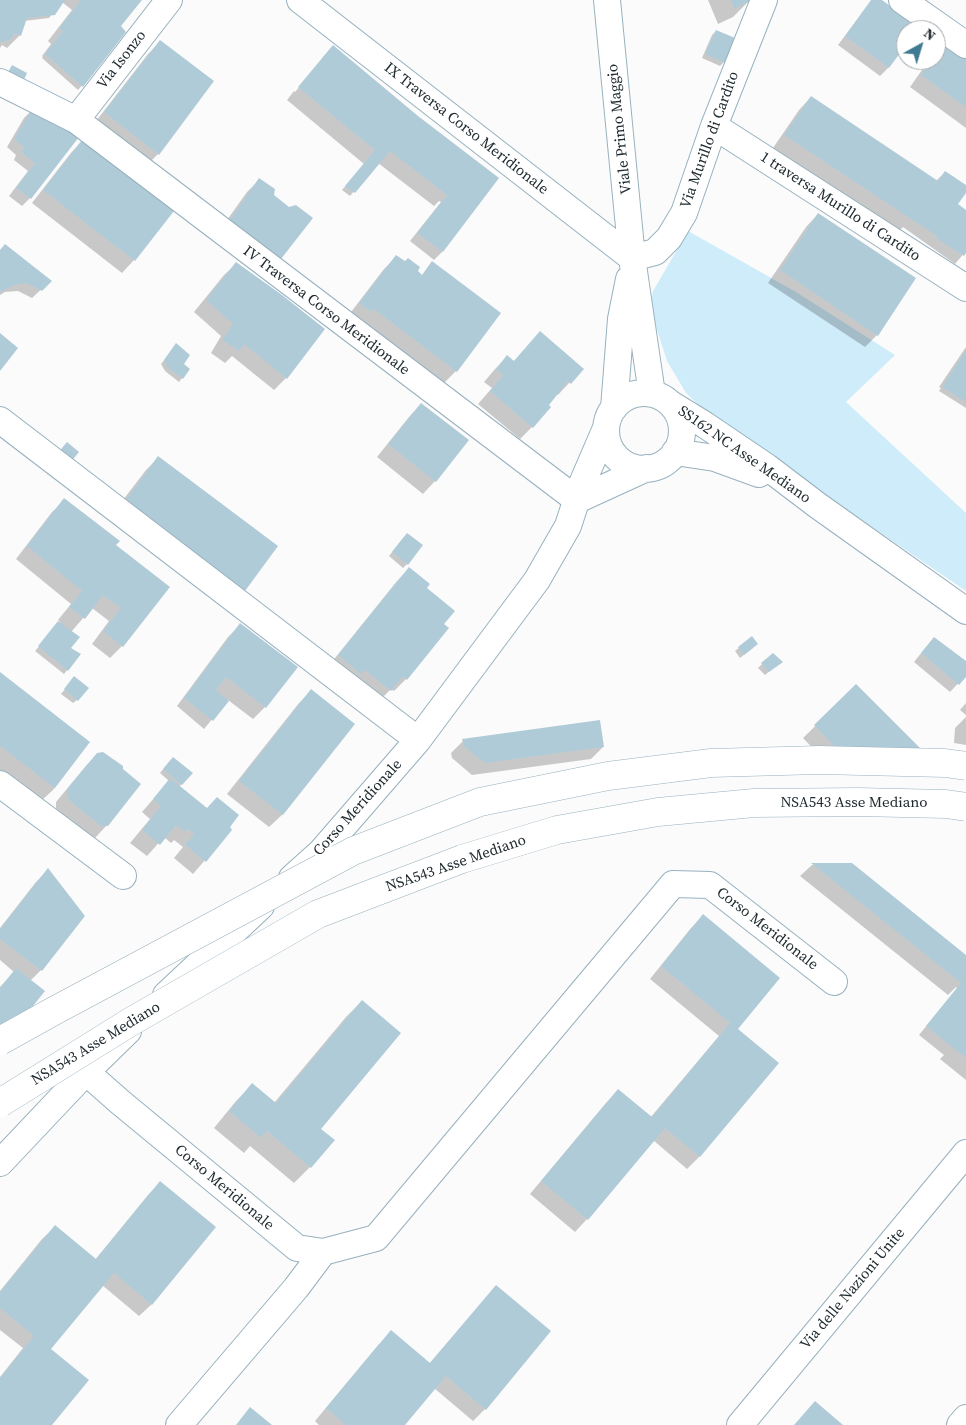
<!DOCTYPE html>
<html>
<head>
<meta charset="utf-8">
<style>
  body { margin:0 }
  #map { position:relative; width:966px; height:1425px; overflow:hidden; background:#fbfbfb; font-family:"Source Serif 4",serif }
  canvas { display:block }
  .north { position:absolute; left:896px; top:20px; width:50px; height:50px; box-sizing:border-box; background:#fff; border:1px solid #a6aaac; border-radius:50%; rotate:39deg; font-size:14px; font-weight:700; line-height:20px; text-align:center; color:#202b30 }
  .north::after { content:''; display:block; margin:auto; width:18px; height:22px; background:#3f7992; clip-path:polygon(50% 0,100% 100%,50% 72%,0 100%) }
</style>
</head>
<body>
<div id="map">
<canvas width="966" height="1425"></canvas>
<div class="north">N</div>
</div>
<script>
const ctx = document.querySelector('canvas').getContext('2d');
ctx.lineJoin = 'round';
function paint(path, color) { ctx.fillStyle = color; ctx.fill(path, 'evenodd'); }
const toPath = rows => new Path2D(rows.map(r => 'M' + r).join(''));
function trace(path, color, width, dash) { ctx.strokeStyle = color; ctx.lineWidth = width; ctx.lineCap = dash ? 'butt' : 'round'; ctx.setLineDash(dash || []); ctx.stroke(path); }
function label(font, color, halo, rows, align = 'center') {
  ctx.font = font + ' "Source Serif 4",serif'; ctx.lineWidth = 5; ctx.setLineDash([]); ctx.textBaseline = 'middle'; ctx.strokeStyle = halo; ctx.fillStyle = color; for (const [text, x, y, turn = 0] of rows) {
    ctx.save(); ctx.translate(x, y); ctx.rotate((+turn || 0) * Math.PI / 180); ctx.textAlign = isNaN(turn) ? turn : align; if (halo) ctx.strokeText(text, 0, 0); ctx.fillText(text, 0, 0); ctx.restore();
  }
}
paint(toPath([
  [688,231,796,292,895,355,846,402,966,513,966,591,712,418,686,393,667,361,650,308,653,291]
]), '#ceecfa');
paint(toPath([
  [0,0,140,0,119,26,91,75,78,90,42,58,43,57,42,56,51,44,48,41,72,10,62,2,49,18,24,21,20,35,7,48,2,45,0,48],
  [708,0,748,0,749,1,733,17,718,24],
  [872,0,880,0,916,30,906,30,906,43,888,68,880,76,838,45],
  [716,31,733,39,724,62,720,66,702,58,712,35],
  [949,37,966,49,966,128,910,87,929,60,936,60,936,50],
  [161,41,158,154,146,166,93,125,148,54],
  [333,47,417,117,498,179,442,252,434,260,410,241,441,202,439,201,434,206,378,163,350,196,342,190,364,164,287,100,294,91,295,92,324,58,322,58],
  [811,97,936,181,945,172,966,187,966,191,957,205,966,211,966,251,955,264,903,227,899,231,773,148,799,110],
  [32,110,77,137,30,198,22,206,9,196,28,171,14,160,16,155,7,147,24,118],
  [82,141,173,211,134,260,122,273,32,203,70,154],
  [259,180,267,271,217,234,247,192],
  [818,214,877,335,865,347,768,283,806,227],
  [0,251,50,281,32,298,18,291,5,292,0,295],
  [396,257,422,276,499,314,456,371,444,383,348,316,384,269],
  [237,263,286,378,274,390,232,356,225,363,211,353,221,336,194,312,224,275],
  [540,333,582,369,558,395,556,393,532,427,520,439,478,404,492,388,484,382,495,369,507,357,513,362],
  [176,345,182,364,182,378,179,382,165,371,161,364],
  [966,347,966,408,939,391,941,388,939,387],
  [421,404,467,441,435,481,423,494,377,457,409,417],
  [158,458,277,547,244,590,113,513,146,470],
  [65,500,115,546,168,587,122,646,110,658,92,644,109,621,92,608,71,632,70,648,79,655,64,674,35,651,60,622,58,620,71,604,16,559,52,512],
  [403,538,407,564,403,568,389,556],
  [409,569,425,588,443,624,406,679,394,691,391,689,378,702,327,668,397,581],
  [240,625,265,707,253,719,228,700,204,729,177,706,228,637],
  [752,637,753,648,740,658,735,651],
  [926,647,966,663,966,675,950,692,914,662],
  [762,664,777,665,765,675,758,668],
  [0,674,55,788,38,804,0,774],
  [71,682,77,700,73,703,61,694],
  [856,686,921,751,825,761,803,738],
  [311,691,353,724,282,815,269,827,227,794,299,703],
  [966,703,966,715,960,710],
  [966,717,966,745,954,743,955,728],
  [463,741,603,747,591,759,472,775,452,758,451,753],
  [97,754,107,825,95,838,89,838,57,813,56,807,56,802,85,767],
  [169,762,191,773,179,787,231,830,193,874,174,858,183,847,174,840,171,843,164,837,147,856,130,843,150,819,142,812,169,781,160,773],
  [851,864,966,956,966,1080,940,1059,944,1055,919,1035,957,988,956,987,948,995,800,876,812,865],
  [48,870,84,916,41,970,30,981,0,1037,0,987,14,972,0,960,0,928,36,882],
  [703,916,736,1029,777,1064,699,1157,687,1169,653,1140,587,1219,575,1232,530,1194,606,1103,618,1091,650,1118,719,1036,650,979,691,928],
  [362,1001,319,1130,310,1167,294,1183,250,1146,244,1153,214,1128,236,1101,252,1085,274,1103,346,1017],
  [160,1183,152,1304,139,1316,102,1285,49,1349,50,1425,0,1425,0,1377,23,1348,0,1330,0,1291,42,1239,55,1227,95,1260,148,1195],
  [496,1286,485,1409,473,1421,434,1388,403,1425,319,1425,315,1421,379,1344,429,1364]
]), '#0003');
paint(toPath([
  [0,0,65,0,55,15,27,18,21,36,15,33,10,40,1,42,0,42],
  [81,0,142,0,121,26,126,32,83,87,45,54,63,31,59,28],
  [731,0,752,0,734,9],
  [871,0,882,0,919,27,917,30,906,30,906,45,889,68,845,36],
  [716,30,735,38,725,63,705,54],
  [949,35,966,47,966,107,921,75,931,60,936,60,936,53],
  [160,40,214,81,159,155,104,112],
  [333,45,418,116,499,178,443,252,417,233,447,195,390,151,355,193,345,186,375,150,298,87],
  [12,65,27,73,23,82,7,74],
  [811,96,938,181,945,171,966,185,966,193,958,204,966,210,966,253,964,256,936,238,937,236,784,135],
  [38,108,79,137,31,199,16,188,35,163,21,152,24,147,14,139,32,109],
  [82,140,174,211,135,261,43,190],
  [259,178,275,189,274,195,289,207,296,205,313,218,281,259,229,221],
  [818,213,916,278,878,336,780,270],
  [5,244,52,281,42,291,27,283,15,285,0,292,0,250],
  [396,255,405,261,408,258,420,267,418,271,422,275,432,261,501,313,457,372,374,309,371,312,359,303],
  [236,262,282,295,325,329,287,379,244,344,239,351,222,340,233,324,206,300],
  [540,331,584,369,571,384,568,381,549,405,551,407,533,428,490,391,503,375,496,369,507,355,514,361],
  [0,333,18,348,0,371],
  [176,343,190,355,184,364,190,369,183,379,168,368,164,360],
  [966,350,966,402,942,387],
  [421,403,469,440,436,482,388,444],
  [67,442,79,452,69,464,57,454],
  [158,456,278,546,245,591,125,501],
  [64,498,120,541,116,545,170,587,123,647,103,631,121,608,103,595,85,619,69,607,82,591,27,546],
  [407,533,423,545,408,565,392,552],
  [409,567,430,584,427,588,455,611,444,624,449,628,407,680,403,676,391,691,365,670,361,674,338,655],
  [58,621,80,637,71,648,81,654,68,671,38,646],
  [240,623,298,667,266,708,226,677,216,690,229,701,213,721,184,698],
  [752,636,758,644,744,655,738,647],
  [934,637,966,661,966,677,959,685,921,653],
  [773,653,783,662,769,672,761,663],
  [0,672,90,742,55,788,0,746],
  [74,676,89,688,78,701,64,689],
  [856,684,923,751,838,750,814,725],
  [311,689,355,724,283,815,239,781],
  [600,720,604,747,485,763,464,746,462,739],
  [103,752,123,766,123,769,141,784,108,826,101,826,69,800,67,794,68,788,97,753],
  [173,757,193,773,182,785,163,769],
  [170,778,207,808,217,797,239,815,230,827,232,830,206,862,185,845,194,834,187,829,185,832,176,825,160,845,142,830,161,806,153,799],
  [811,863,852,863,966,955,966,1058,926,1026,961,983],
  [48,868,85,916,42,971,0,939,0,929],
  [703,914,780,978,738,1029,779,1063,700,1157,665,1128,588,1220,541,1181,618,1089,652,1117,730,1023,661,966],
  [16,968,45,991,21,1021,0,1034,0,988],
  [362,1000,401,1033,321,1129,335,1140,311,1168,267,1131,261,1138,229,1111,252,1083,276,1103],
  [160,1181,216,1227,152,1305,114,1273,51,1349,89,1380,52,1425,0,1425,0,1378,34,1336,0,1308,0,1292,55,1225,96,1259],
  [496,1285,551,1331,486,1410,446,1376,405,1425,346,1425,326,1408,391,1330,430,1363],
  [815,1401,843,1425,794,1425],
  [250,1407,272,1425,236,1425]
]), '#b0cbd8');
const minor = toPath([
  [300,0,632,258],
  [607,0,632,258,652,394],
  [902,0,966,45],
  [0,82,76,120,577,500],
  [76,120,169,0],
  [714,126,966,288],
  [632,258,655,252,669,238,684,213,714,126,764,0],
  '606 431a38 38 0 1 1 76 0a38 38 0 1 1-76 0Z',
  [671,404,705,425,767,467,817,505,966,611],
  [614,408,621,319,629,279],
  [0,420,418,740],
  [675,452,715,458,759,474],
  [577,500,647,468],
  [0,784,123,876],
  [292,878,321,852,418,740,537,580,568,526,581,486,606,428],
  [166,995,261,906],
  [86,1072,120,1102,297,1248,323,1252,376,1238,673,884,710,885,834,982],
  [0,1163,86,1072,128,1031],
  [179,1425,296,1288,323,1252],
  [740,1425,966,1153],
  [960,1425,966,1418]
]);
trace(minor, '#97b1be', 28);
trace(minor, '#fff', 26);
const highwayBridge = toPath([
  [0,1041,52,1012,353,851,480,802,608,776,711,763,819,760,945,763,966,766],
  [0,1103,132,1021,318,914,462,859,557,830,658,812,754,803,858,802,946,804,966,807]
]);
trace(highwayBridge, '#97b1be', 29, []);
trace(highwayBridge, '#fff', 28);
label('15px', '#202b30', '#fff', [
  ["Via Isonzo",122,60,-52],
  ["IX Traversa Corso Meridionale",466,129,38],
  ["Viale Primo Maggio",620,129,-96],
  ["Via Murillo di Cardito",710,140,-70],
  ["1 traversa Murillo di Cardito",840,207,33],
  ["IV Traversa Corso Meridionale",326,311,37],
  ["SS162 NC Asse Mediano",744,455,35],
  ["NSA543 Asse Mediano",854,803],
  ["Corso Meridionale",358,808,-48],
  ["NSA543 Asse Mediano",456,864,-19],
  ["Corso Meridionale",767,929,38],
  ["NSA543 Asse Mediano",96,1044,-31],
  ["Corso Meridionale",224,1188,40],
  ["Via delle Nazioni Unite",853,1289,-50]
]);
</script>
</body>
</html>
